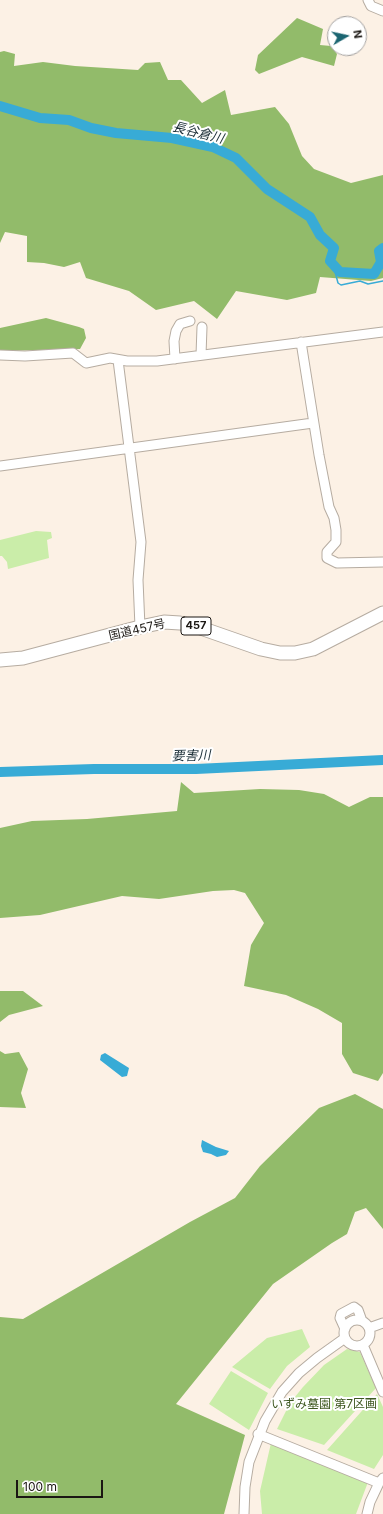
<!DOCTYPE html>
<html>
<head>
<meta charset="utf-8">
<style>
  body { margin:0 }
  #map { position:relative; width:383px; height:1514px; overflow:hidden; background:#fcf1e5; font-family:Inter,sans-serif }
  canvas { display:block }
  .north { position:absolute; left:327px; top:16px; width:40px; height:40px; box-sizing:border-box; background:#fff; border:1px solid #a4a2a1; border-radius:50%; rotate:81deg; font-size:11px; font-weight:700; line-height:16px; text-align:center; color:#1b1713 }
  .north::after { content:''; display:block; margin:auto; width:14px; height:18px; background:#1b6571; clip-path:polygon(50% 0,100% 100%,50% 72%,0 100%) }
  .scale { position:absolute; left:16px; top:1480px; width:87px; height:18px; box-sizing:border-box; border:2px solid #1b1713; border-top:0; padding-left:5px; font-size:12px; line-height:14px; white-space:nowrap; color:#1b1713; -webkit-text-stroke:3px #fff; paint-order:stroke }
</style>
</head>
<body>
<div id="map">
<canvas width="383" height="1514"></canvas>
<div class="north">N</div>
<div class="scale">100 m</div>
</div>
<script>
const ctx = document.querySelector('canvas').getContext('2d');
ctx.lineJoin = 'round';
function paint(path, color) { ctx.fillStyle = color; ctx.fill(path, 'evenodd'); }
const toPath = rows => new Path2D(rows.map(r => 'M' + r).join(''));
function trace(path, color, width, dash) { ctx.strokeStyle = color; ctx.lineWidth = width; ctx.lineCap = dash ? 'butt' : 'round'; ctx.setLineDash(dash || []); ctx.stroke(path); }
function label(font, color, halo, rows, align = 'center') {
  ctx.font = font + ' Inter,"Noto Sans JP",sans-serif'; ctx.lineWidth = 4; ctx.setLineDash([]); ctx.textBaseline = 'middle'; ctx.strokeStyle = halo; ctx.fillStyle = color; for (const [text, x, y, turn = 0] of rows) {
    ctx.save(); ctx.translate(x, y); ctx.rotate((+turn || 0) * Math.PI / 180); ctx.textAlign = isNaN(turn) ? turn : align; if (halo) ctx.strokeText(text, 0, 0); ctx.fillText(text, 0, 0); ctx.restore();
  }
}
paint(toPath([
  [36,531,51,532,52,538,47,540,49,558,8,569,7,562,2,556,0,556,0,540],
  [302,1329,310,1347,287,1366,270,1389,232,1367,267,1338],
  [347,1349,360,1352,376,1388,324,1445,277,1429,290,1403,303,1387,324,1365],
  [231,1371,268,1393,249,1430,209,1404],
  [377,1394,383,1407,383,1455,374,1469,327,1450],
  [271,1443,368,1482,356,1514,262,1514,260,1491]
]), '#caeda9');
paint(toPath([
  [297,18,323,29,320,45,331,46,337,54,334,66,302,57,259,74,255,70,258,55],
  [4,51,15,54,14,66,43,62,75,66,138,70,145,63,160,62,168,80,181,80,202,103,225,90,231,115,275,107,289,124,302,156,314,169,351,183,383,175,383,278,371,281,320,277,316,293,287,300,236,291,217,319,194,301,156,310,129,291,86,278,80,262,64,267,44,263,27,262,27,236,5,232,0,243,0,52],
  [46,318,79,327,84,329,86,338,80,349,0,351,0,328],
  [181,782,194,793,260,789,299,790,324,794,349,807,370,797,383,797,383,1073,378,1081,353,1073,342,1054,342,1023,318,1009,286,995,244,986,251,945,264,923,245,893,234,890,213,891,159,899,122,896,40,915,0,918,0,828,32,821,87,819,177,811],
  [0,991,23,991,43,1006,9,1015,0,1022],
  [0,1051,5,1054,19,1052,28,1069,21,1093,26,1108,0,1107],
  [355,1094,383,1109,383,1229,366,1208,355,1212,347,1234,332,1243,273,1284,176,1404,245,1435,224,1514,0,1514,0,1317,23,1319,190,1222,235,1198,260,1166,319,1108]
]), '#92bb6a');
paint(toPath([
  [105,1053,129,1068,127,1076,122,1077,100,1060,101,1055],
  [202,1140,216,1147,229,1151,226,1155,217,1157,211,1154,203,1152,201,1146]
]), '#38abd6');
trace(toPath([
  [333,264,338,283,341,285,360,281,368,284,383,281]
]), '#38abd6', 1.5);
trace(toPath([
  [0,106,40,118,69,120,91,128,116,133,172,138,213,147,236,158,267,189,310,217,320,235,334,248,330,261,340,272,374,274,381,262,379,251,383,248],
  [0,772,94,769,196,769,383,760]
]), '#38abd6', 10);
const minor = toPath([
  [368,0,371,6,383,11],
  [301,342,319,455,329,507,334,518,336,530,336,542,327,552,327,558,337,563,383,562],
  [0,355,25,356,73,353,86,363,110,358,127,361,157,361,383,332],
  [201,355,202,327],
  [175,359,174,341,176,331,180,324,190,321],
  [118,360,141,542,138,580,140,627],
  [0,466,313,423],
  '344 1333a13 13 0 1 1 26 0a13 13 0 1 1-26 0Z',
  [369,1328,383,1323],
  [345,1329,340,1318,341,1314,354,1307,358,1310,362,1321],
  [363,1345,383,1392],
  [258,1434,379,1483],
  [244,1514,245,1487,249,1462,265,1421,282,1392,299,1373,317,1358,345,1338],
  [367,1514,370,1502,379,1483,383,1478]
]);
const highway = toPath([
  [0,660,23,658,140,627,164,622,180,623,195,626,261,649,280,653,295,653,313,649,383,613]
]);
trace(minor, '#b6aca1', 11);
trace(highway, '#b6aca1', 15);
trace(minor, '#fff', 9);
trace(highway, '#fff', 13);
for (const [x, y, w] of [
  [196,626,30]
]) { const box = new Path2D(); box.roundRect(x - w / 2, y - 9, w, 18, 3); ctx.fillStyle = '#fff'; ctx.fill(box); trace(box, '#1b1713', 1); }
label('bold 11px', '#1b1713', null, [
  ["457",196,626]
]);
label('12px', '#1b1713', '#fff', [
  ["国道457号",137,630,-13]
]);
label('12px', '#3d571f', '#fff', [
  ["いずみ墓園 第7区画",324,1404]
]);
label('italic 13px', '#1a2d36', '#fff', [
  ["長谷倉川",198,133,14],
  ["要害川",191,756,-2]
]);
</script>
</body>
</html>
